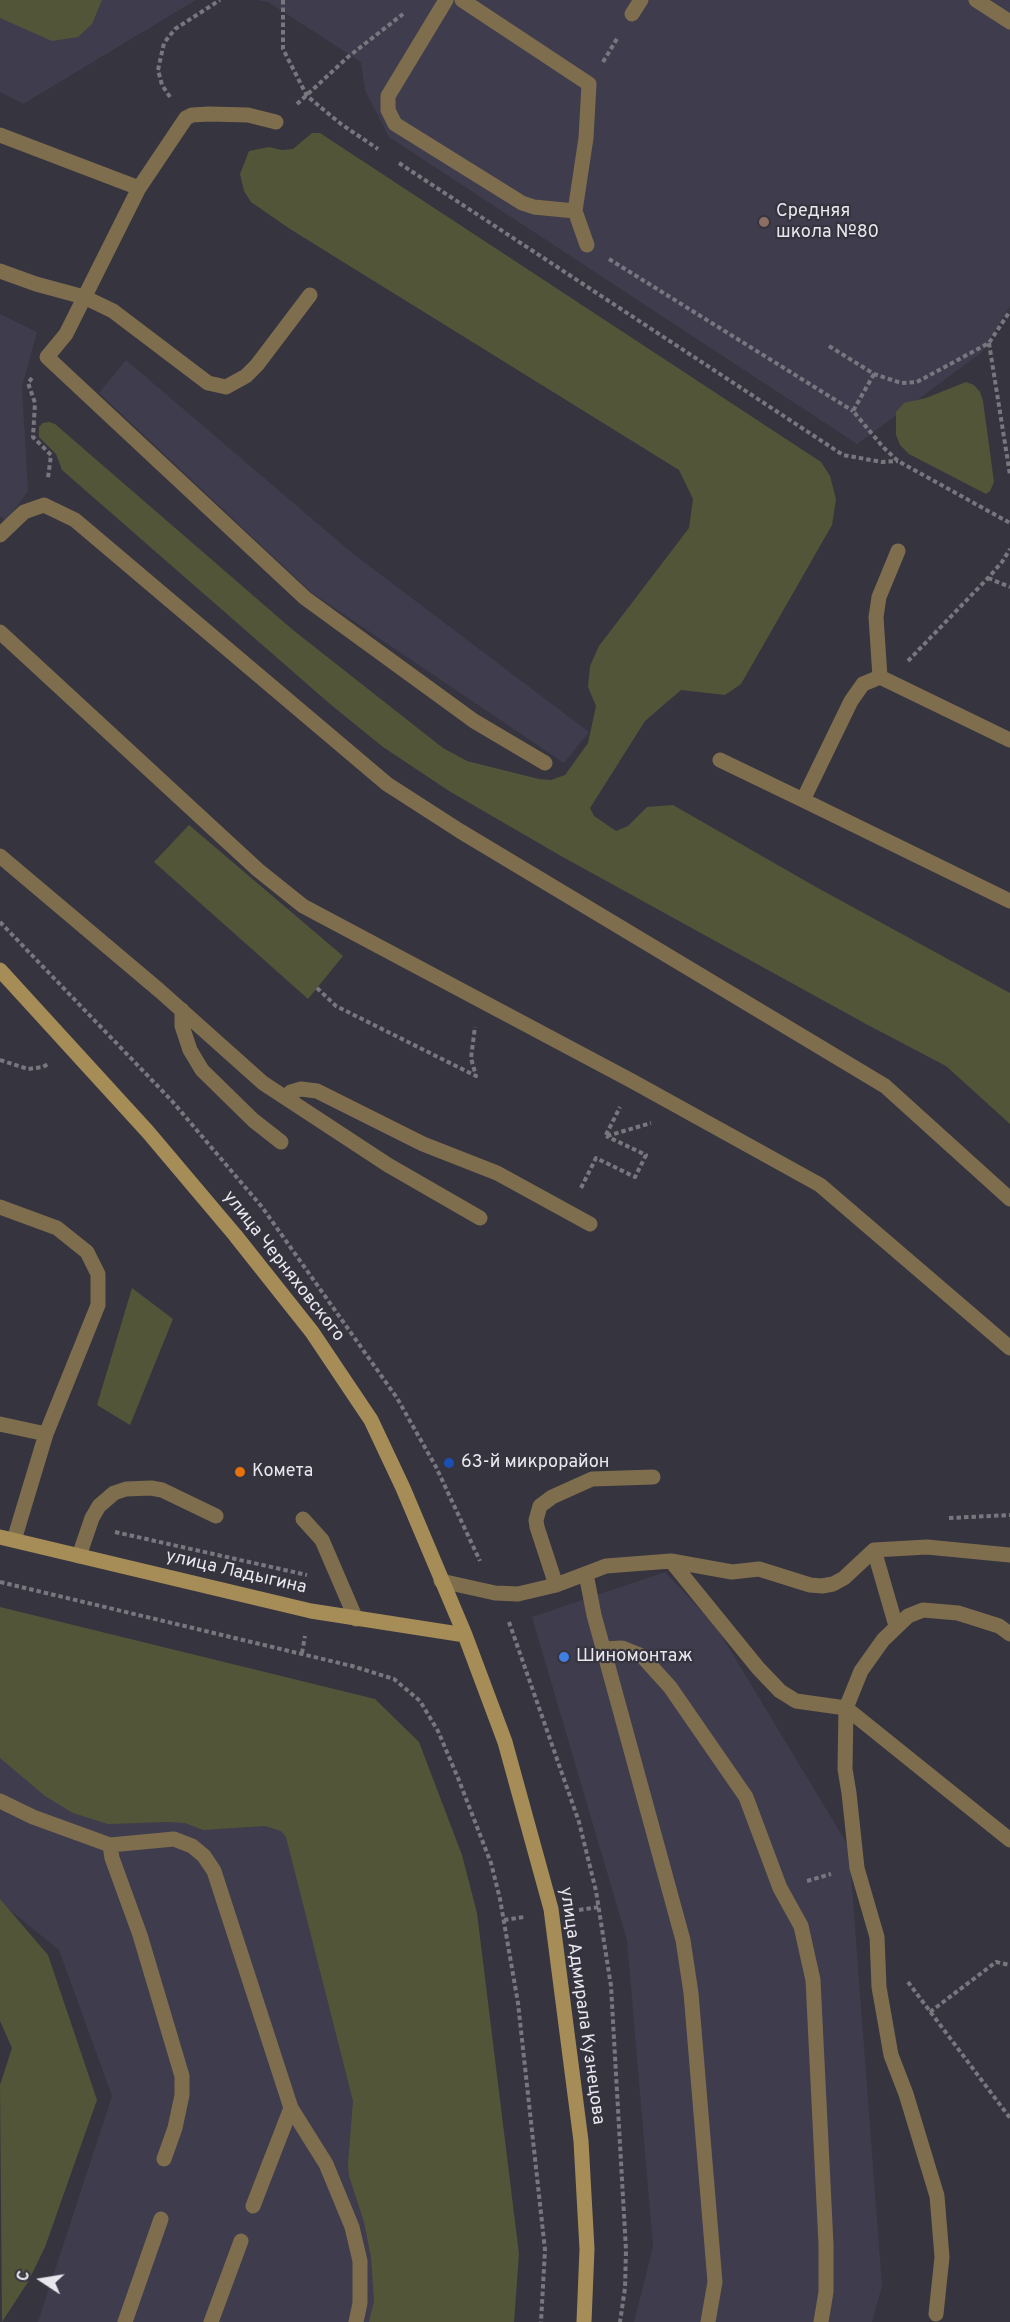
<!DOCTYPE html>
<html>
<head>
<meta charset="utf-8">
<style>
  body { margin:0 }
  #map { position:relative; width:1010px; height:2322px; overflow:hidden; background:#36343f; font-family:Overpass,sans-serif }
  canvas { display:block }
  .north { position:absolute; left:12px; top:2250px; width:60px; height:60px; -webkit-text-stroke:4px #36343f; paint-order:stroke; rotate:282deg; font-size:16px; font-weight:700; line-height:24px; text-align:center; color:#e8e7ee }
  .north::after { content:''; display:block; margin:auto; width:21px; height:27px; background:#e8e7ee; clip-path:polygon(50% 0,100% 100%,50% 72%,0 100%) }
</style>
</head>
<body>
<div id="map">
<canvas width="1010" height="2322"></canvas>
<div class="north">С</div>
</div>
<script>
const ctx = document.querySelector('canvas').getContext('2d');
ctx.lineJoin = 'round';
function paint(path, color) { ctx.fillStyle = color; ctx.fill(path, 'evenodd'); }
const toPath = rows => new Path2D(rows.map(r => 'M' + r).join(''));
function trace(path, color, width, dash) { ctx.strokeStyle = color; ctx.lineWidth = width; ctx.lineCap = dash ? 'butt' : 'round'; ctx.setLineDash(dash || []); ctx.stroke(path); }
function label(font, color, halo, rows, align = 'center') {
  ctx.font = font + ' Overpass,sans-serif'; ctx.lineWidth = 4.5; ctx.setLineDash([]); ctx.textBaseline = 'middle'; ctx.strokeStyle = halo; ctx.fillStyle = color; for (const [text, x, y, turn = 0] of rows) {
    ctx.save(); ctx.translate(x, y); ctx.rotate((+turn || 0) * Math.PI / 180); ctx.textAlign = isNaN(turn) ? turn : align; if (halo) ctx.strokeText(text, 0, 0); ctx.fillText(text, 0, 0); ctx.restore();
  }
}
paint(toPath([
  [0,0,196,0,23,104,0,92],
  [256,0,1010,0,1010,306,981,353,857,444,389,137,365,90,361,62,268,2],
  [0,314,37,332,22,387,28,491,6,521,0,516],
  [126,360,352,553,589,732,564,763,312,593,99,393],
  [665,1572,715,1625,849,1847,882,2286,872,2322,634,2322,653,2247,627,1940,532,1617],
  [0,1717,341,1788,380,2322,38,2322,112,2096,59,1950,0,1902]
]), '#3f3c4d');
paint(toPath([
  [0,0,102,0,92,24,78,37,52,41,0,18],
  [312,133,320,133,821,462,830,476,836,499,832,525,741,684,725,695,681,690,645,721,590,808,594,816,616,831,628,826,647,807,673,805,816,887,1010,993,1010,1124,946,1066,866,1024,561,856,449,791,383,747,330,704,62,470,56,454,39,437,39,427,43,423,49,422,55,424,293,630,443,748,467,761,539,779,551,780,565,775,588,743,596,706,588,687,590,666,599,646,689,528,693,499,679,470,290,229,251,202,244,191,240,174,249,151,269,147,282,150,293,149],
  [966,382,974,385,980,392,983,401,994,482,990,491,986,494,909,454,900,445,896,435,896,412,904,403,926,398],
  [189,825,343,956,308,999,154,862],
  [132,1288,173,1319,130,1425,97,1405],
  [0,1607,375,1699,419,1742,462,1855,477,1913,519,2254,514,2322,369,2322,374,2301,371,2257,364,2222,349,2176,348,2165,353,2101,286,1837,281,1831,265,1826,203,1830,185,1823,168,1822,108,1824,73,1813,45,1796,0,1758],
  [0,1899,48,1955,97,2100,45,2247,28,2282,2,2322,0,2085,12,2048,0,2021]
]), '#535539');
trace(toPath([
  [283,0,283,49,307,96,341,124,378,149],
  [603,62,618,37],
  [170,97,162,85,158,70,164,43,175,29,220,0],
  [297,104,348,57,403,14],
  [399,163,843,455,882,462,898,461],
  [609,259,853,411],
  [989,343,1010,475],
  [829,346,874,374,901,383,917,382,989,343,1010,311],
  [874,374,853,411,883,447,898,461,1010,523],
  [32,378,28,383,35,403,33,437,51,455,48,478],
  [988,578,1010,587],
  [908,661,988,578,1002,562,1010,549],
  [0,922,172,1101,262,1207,397,1398,436,1467,480,1561],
  [317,988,336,1006,476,1076,471,1058,475,1027],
  [0,1060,28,1069,43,1067,48,1064],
  [606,1135,620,1107],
  [607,1136,651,1123],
  [581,1188,596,1158,635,1177,646,1155,606,1136],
  [949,1518,1010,1515],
  [115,1532,307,1575],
  [0,1582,352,1666,394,1679,420,1701,438,1731,458,1778,491,1863,500,1899,518,2003,545,2250,541,2322],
  [509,1622,579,1822,596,1891,611,1986,626,2250,625,2288,620,2322],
  [302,1653,305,1636],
  [807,1881,831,1874],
  [579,1910,599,1907],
  [504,1920,524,1917],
  [908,1982,1010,2118],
  [930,2012,996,1962,1010,1965]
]), '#787780', 4, [4.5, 3]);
trace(toPath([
  [446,0,388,96,388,110,395,124,522,203,534,207,575,211],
  [462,0,589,84,586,138,575,211,587,245],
  [976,0,1010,22],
  [632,14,641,0],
  [276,122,248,115,209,114,192,115,186,118,139,188,66,334,47,357,305,598,474,721,545,763],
  [0,135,139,188],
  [0,271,36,284,84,297,113,311,208,383,226,387,246,376,257,365,310,295],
  [0,535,24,512,44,505,75,520,387,784,460,831,885,1086,1010,1199],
  [898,551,879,597,876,617,880,677,1010,740],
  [0,632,258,870,303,906,632,1081,820,1185,1010,1348],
  [880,677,863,684,851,701,803,800,1010,901],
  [720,760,803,800],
  [0,856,160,991,263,1083,388,1165,480,1218],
  [182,1010,182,1026,190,1050,202,1070,253,1120,281,1142],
  [285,1097,291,1092,301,1089,317,1091,423,1144,497,1173,590,1224],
  [0,1207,57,1228,87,1252,98,1274,98,1305,46,1434,14,1540],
  [0,1424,46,1434],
  [303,1519,322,1540,356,1619],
  [874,1550,896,1626],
  [79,1556,92,1518,99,1506,114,1493,126,1489,151,1488,162,1490,216,1516],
  [671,1561,758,1668,780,1691,796,1701,846,1708,1010,1840],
  [586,1574,594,1615,683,1940,691,1993,715,2282,708,2322],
  [441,1581,495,1593,518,1594,556,1585,606,1566,671,1561,732,1572,759,1569,810,1585,822,1586,833,1584,844,1578,874,1550,927,1547,1010,1555],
  [556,1585,537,1527,536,1520,540,1506,552,1497,592,1479,653,1477],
  [603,1649,622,1648,642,1656,670,1687,746,1797,780,1888,801,1926,813,1980,826,2244,826,2292,821,2322],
  [0,1801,33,1817,110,1845,174,1839,192,1846,204,1856,214,1871,291,2108,326,2164,352,2227,360,2261,360,2303,356,2322],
  [110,1845,112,1858,140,1935,182,2076,182,2095,175,2128,164,2159],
  [253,2206,291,2108],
  [936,2314,942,2257,937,2196,906,2094,891,2055,879,1987,877,1937,857,1868,849,1793,845,1769,846,1708,861,1671,883,1640,908,1616,923,1610,958,1613,999,1626,1010,1634],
  [125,2322,161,2219],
  [211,2322,241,2241]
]), '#7e6e4e', 15);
trace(toPath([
  [0,970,148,1132,235,1235,312,1332,371,1420,403,1488,465,1635,505,1742,551,1909,581,2141,587,2249,584,2322],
  [0,1537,311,1611,465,1635]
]), '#a68d58', 15);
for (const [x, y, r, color] of [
  [764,222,6,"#8d6e63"],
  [449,1463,6,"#1a4fb4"],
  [240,1472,6,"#e8710a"],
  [564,1657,6,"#3f7fe0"]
]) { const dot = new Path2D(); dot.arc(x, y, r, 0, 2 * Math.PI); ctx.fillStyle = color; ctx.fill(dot); trace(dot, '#36343f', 2); }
label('18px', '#e8e7ee', '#36343f', [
  ["Средняя",776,212],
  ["школа №80",776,233],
  ["63-й микрорайон",461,1463],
  ["Комета",252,1472],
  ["Шиномонтаж",576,1657]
], 'left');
label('18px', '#e8e7ee', '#36343f', [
  ["улица Черняховского",283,1267,52],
  ["улица Ладыгина",236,1573,13],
  ["улица Адмирала Кузнецова",581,2006,82]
]);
</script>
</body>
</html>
